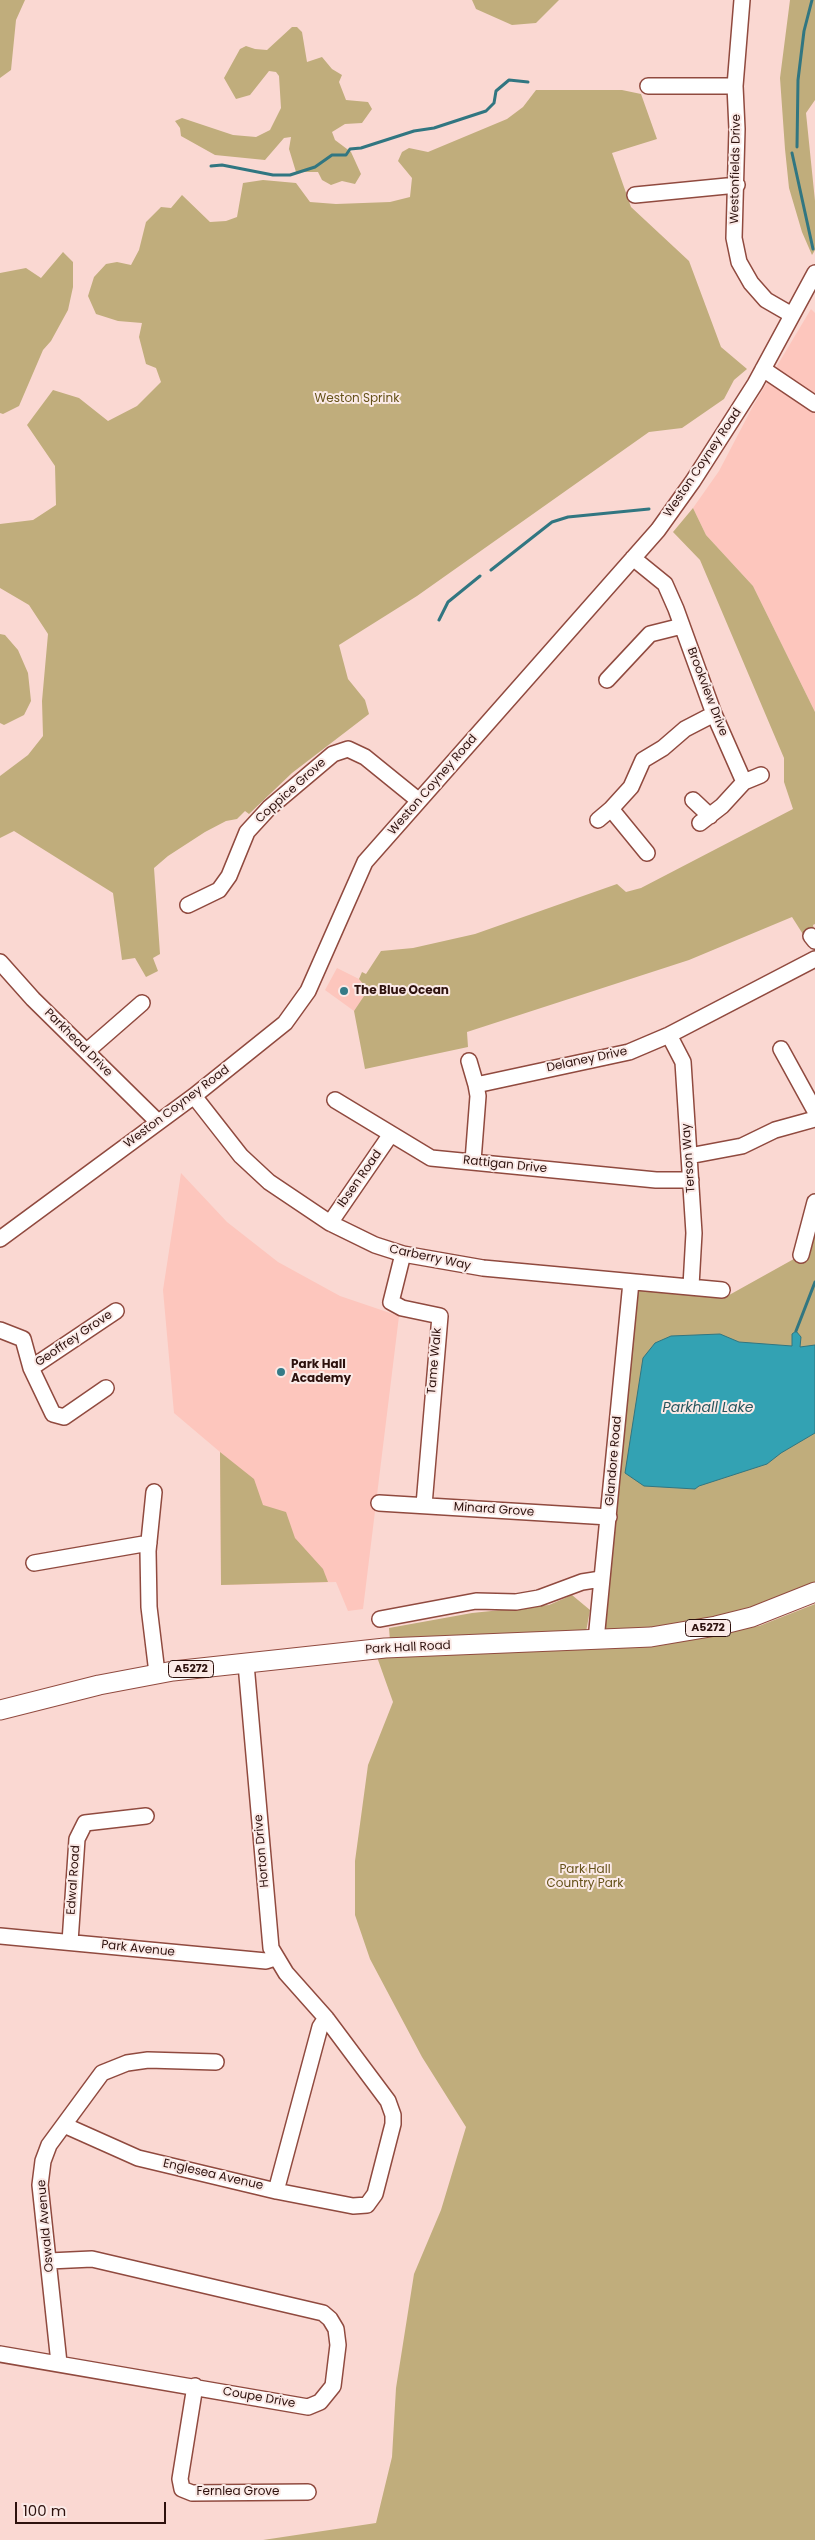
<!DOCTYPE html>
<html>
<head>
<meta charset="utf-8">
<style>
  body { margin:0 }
  #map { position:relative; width:815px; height:2540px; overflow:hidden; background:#fad8d2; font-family:Poppins,sans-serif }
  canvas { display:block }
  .scale { position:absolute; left:15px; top:2502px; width:151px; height:22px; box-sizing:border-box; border:2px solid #2d110d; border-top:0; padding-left:6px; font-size:15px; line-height:18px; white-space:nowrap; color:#2d110d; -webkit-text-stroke:4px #fbeae7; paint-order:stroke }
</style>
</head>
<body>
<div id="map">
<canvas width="815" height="2540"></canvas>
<div class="scale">100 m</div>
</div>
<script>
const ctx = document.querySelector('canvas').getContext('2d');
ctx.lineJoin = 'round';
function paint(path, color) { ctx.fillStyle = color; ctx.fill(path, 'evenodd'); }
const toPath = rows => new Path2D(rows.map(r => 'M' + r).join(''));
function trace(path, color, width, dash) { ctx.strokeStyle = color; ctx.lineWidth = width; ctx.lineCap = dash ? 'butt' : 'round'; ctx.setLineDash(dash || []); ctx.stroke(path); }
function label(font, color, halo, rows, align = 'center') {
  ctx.font = font + ' Poppins,sans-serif'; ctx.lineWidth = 4; ctx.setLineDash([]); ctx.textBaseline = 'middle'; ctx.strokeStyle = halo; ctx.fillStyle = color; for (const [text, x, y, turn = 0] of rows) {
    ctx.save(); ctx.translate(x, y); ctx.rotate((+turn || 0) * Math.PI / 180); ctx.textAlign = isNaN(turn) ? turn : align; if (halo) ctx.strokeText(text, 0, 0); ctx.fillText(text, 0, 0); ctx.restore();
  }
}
paint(toPath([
  [811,309,815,313,815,712,753,586,706,535,693,508,719,471,753,406],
  [337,968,359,979,369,990,354,1011,325,990],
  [181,1173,227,1222,278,1262,340,1296,399,1316,363,1609,348,1611,336,1582,221,1585,220,1452,174,1413,163,1290]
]), '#fdc6bd');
paint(toPath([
  [0,0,25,0,16,20,11,70,0,78],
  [472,0,559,0,536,23,512,25,476,9],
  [790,0,815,0,815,100,806,113,815,201,815,250,812,255,802,232,789,188,785,149,780,78],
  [292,27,297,27,302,32,307,62,322,57,332,69,342,75,339,82,346,100,368,102,372,109,362,123,345,124,332,132,335,140,351,152,361,174,355,184,342,181,331,185,322,180,318,172,296,172,289,149,291,137,284,138,265,160,215,155,181,136,180,128,175,121,182,118,233,135,256,137,270,130,281,108,279,76,276,72,269,71,250,95,236,99,224,78,240,49,246,46,255,49,267,50],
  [536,90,622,90,641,94,657,139,612,153,631,207,689,261,721,347,747,369,734,380,724,399,682,428,649,432,417,596,339,645,348,679,365,700,369,714,292,773,249,814,245,811,237,819,226,821,205,832,168,856,154,868,160,954,153,958,158,971,146,977,135,958,122,960,113,893,14,831,0,838,0,776,28,755,43,736,42,701,48,634,29,605,0,588,0,524,33,520,56,505,55,466,27,425,53,390,79,398,108,421,137,406,161,382,156,368,146,364,139,337,142,323,118,321,96,314,88,296,94,277,106,264,117,262,131,265,139,250,146,222,161,207,171,208,182,195,210,222,226,221,237,217,243,183,263,180,296,183,310,202,336,204,390,202,410,197,412,178,398,161,402,152,409,148,428,152,507,119,523,107],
  [63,252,73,262,73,287,68,310,51,341,43,350,19,406,3,414,0,413,0,273,26,268,41,278],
  [693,508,706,535,753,586,815,712,815,924,813,925,815,934,806,939,792,917,689,960,467,1032,468,1047,365,1069,354,1011,368,990,359,979,362,972,366,974,381,951,413,948,475,934,617,884,626,892,641,888,793,809,784,782,784,758,700,560,673,532],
  [0,634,5,635,18,650,28,673,31,701,24,715,4,725,0,723],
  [815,1202,815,1592,796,1601,596,1640,631,1282,722,1293,722,1299,801,1255],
  [220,1452,254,1479,263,1505,286,1512,295,1538,323,1569,328,1582,221,1585],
  [572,1595,590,1610,586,1632,390,1641,389,1628,472,1613,549,1605],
  [815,1604,815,2540,263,2540,376,2523,392,2457,396,2388,414,2274,441,2210,466,2127,422,2057,370,1959,355,1915,355,1861,368,1765,393,1702,377,1657,664,1645,717,1633,759,1626]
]), '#c0ad7c');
const water = toPath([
  [796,1331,801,1337,800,1347,815,1345,815,1433,781,1453,767,1464,699,1486,695,1489,644,1486,625,1473,643,1358,655,1343,671,1336,720,1334,739,1342,792,1346,792,1334,796,1331]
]);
paint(water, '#33a2b3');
trace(water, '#317681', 1);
trace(toPath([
  [797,147,798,80,804,31,812,0],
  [792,153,813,249],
  [211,166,222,165,273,175,290,175,315,167,332,155,346,155,350,149,361,148,414,131,434,128,486,111,494,103,496,91,509,80,528,82],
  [491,570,552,522,568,517,649,509],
  [439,620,448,602,480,576],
  [796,1331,815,1282]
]), '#317681', 3);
const minor = toPath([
  [742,0,735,86,737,129,734,238,739,262,751,283,766,300,792,315],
  [648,86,735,86],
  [635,195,737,185],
  [763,369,815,404],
  [633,558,665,584,676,609,714,714,744,782,722,806,700,823],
  [607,680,650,634,682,626],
  [744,782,761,775],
  [693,800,710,816],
  [598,820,611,809],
  [647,853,611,809,631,787,643,760,663,748,685,729,714,714],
  [188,905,219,890,229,876,247,832,269,808,333,754,348,749,365,757,418,800],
  [811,936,815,941],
  [0,962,33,999,158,1122],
  [669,1035,683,1062,694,1233,691,1286],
  [781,1049,815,1111],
  [87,1051,142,1003],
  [469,1061,476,1085],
  [194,1096,241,1156,269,1182,330,1223,375,1245,403,1254,483,1268,722,1290],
  [335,1100,431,1158,656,1180,691,1180],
  [689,1156,742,1146,775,1130,815,1119],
  [473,1161,478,1096,476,1085,629,1052,669,1035,815,959],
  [330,1223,391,1134],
  [0,1239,194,1096,285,1023,308,991,365,862,658,530,693,481,755,384,815,273],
  [403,1254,391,1302,402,1308,440,1316,424,1505],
  [801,1255,815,1202],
  [0,1330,23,1339,31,1368,53,1414,64,1417,106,1388],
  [31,1368,116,1311],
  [154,1492,148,1551,149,1607,157,1673],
  [379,1503,609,1517],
  [34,1563,149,1543],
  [380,1619,476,1601,516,1602,539,1598,582,1582,601,1579],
  [596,1640,631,1282],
  [0,1936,266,1961,275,1958],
  [70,1942,77,1839,85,1823,146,1816],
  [64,2125,138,2158,276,2191,353,2206,367,2205,375,2194,393,2124,393,2115,388,2101,326,2018,286,1973,271,1948,246,1664],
  [276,2191,320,2027,326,2018],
  [0,2354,308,2407,320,2402,333,2386,338,2345,336,2329,330,2319,323,2313,92,2259,49,2261],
  [59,2363,40,2185,43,2161,49,2145,102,2073,127,2063,148,2060,216,2062],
  [195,2386,180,2479,182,2489,192,2493,308,2492]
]);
const major = toPath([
  [0,1710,99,1685,173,1671,385,1648,651,1637,716,1626,752,1617,815,1592]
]);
trace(minor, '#904a3f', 18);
trace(major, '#904a3f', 21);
trace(minor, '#fff', 15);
trace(major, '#fff', 19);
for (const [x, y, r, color] of [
  [344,991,5,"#357b87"],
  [281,1372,5,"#357b87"]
]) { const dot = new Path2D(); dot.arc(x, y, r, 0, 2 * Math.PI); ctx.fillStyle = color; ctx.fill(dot); trace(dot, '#fbeae7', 2); }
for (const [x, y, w] of [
  [708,1628,45],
  [191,1669,45]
]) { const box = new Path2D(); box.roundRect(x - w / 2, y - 8.5, w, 17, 4); ctx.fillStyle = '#fbeae7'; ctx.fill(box); trace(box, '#2d110d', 1); }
label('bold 11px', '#2d110d', null, [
  ["A5272",708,1628],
  ["A5272",191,1669]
]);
label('12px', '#2d110d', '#fbeae7', [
  ["Westonfields Drive",736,169,-89],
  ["Weston Coyney Road",703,463,-56],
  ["Brookview Drive",707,692,69],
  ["Weston Coyney Road",433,785,-49],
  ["Coppice Grove",291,791,-42],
  ["Parkhead Drive",78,1043,45],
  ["Delaney Drive",587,1060,-12],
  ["Weston Coyney Road",177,1107,-37],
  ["Terson Way",689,1158,-94],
  ["Rattigan Drive",505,1165,6],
  ["Ibsen Road",360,1179,-55],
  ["Carberry Way",430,1258,12],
  ["Geoffrey Grove",74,1339,-34],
  ["Tame Walk",435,1361,-85],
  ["Glandore Road",614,1461,-85],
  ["Minard Grove",494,1510,4],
  ["Park Hall Road",408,1648,-3],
  ["Horton Drive",262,1851,-95],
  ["Edwal Road",74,1880,-86],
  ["Park Avenue",138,1949,6],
  ["Englesea Avenue",213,2175,13],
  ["Oswald Avenue",46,2226,-95],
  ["Coupe Drive",259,2398,10],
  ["Fernlea Grove",238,2492]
]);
label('12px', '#655219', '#fbeae7', [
  ["Weston Sprink",357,399],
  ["Park Hall",585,1870],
  ["Country Park",585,1884]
]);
label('bold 12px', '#2d110d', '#fbeae7', [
  ["The Blue Ocean",354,991],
  ["Park Hall",291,1365],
  ["Academy",291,1379]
], 'left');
label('italic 14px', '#27555d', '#fbeae7', [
  ["Parkhall Lake",708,1408]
]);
</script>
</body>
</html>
